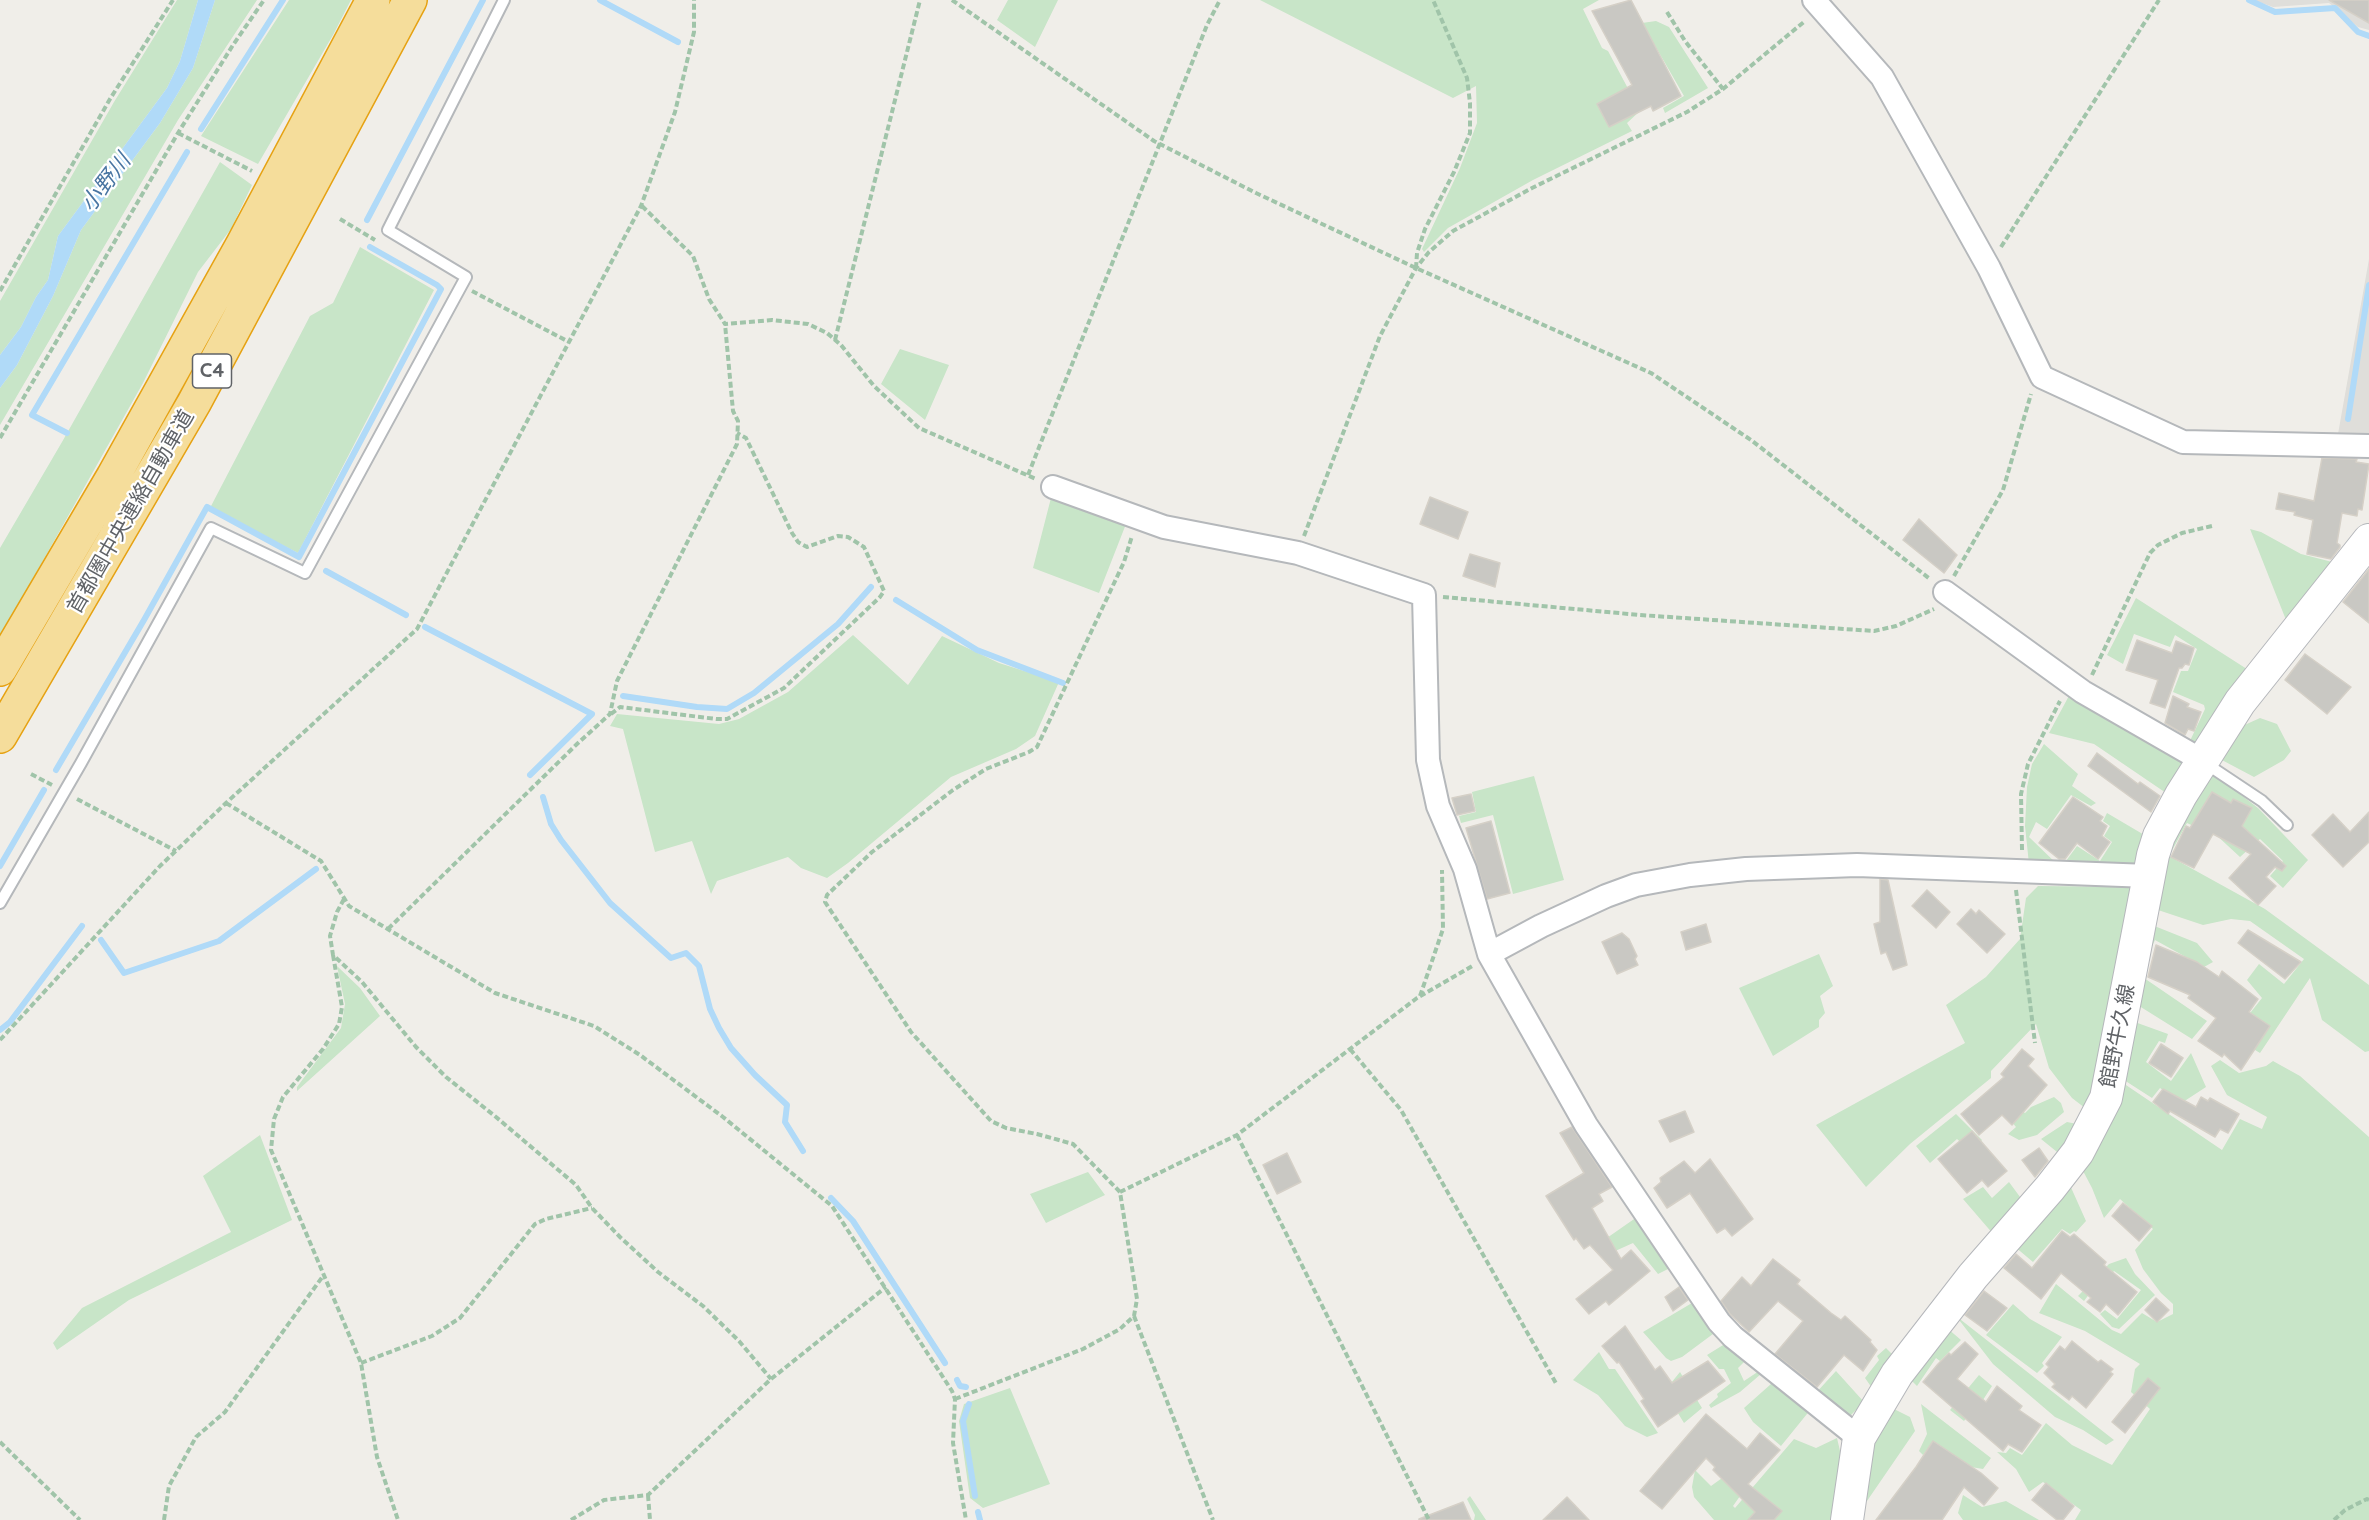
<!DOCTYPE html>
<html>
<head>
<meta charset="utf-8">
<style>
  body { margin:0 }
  canvas { display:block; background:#f0eee9 }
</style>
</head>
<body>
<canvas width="2369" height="1520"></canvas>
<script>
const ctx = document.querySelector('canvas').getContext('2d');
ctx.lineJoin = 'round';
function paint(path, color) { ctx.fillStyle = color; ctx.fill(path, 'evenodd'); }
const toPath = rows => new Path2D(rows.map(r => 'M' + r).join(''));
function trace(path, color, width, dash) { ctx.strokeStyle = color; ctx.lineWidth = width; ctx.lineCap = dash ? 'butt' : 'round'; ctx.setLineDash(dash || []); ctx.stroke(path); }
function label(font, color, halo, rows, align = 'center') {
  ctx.font = font + ' Quicksand,"Noto Sans JP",sans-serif'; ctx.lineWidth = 4.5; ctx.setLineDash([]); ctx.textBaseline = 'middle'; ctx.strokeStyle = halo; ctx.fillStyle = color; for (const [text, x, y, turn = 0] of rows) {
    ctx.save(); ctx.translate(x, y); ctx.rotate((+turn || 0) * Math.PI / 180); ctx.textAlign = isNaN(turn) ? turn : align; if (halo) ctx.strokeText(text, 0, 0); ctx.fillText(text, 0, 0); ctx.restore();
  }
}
paint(toPath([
  [2254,0,2369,0,2369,30,2358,27,2329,3,2273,7],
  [2369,259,2369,436,2338,434]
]), '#dfdeda');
paint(toPath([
  [177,0,198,0,180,61,167,88,58,236,48,280,36,297,21,327,0,355,0,301,114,102],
  [215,0,257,0,178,120,0,425,0,388,17,365,53,296,81,230,160,123,193,68],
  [289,0,351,0,333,35,258,164,201,136],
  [1008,0,1058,0,1035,47,997,20],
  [1260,0,1599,0,1583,9,1602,48,1608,51,1640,111,1627,123,1632,131,1533,180,1448,228,1424,252,1422,249,1460,168,1477,123,1476,86,1453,98],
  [1656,21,1669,27,1708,88,1665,113,1663,108,1684,96,1642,23],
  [220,162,252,185,231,229,198,272,143,383,0,637,0,548,62,442],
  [360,247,434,290,298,553,210,508,310,316,333,303],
  [900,349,949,365,925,420,881,384],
  [1052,494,1126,524,1099,593,1033,568],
  [2250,529,2261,532,2301,554,2340,564,2288,625],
  [2136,598,2250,671,2202,750,2189,743,2205,709,2204,705,2173,692,2181,671,2188,671,2197,649,2175,635,2170,647,2134,634,2123,664,2107,655],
  [853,635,908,685,942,636,999,663,1059,682,1035,736,1016,749,951,777,848,863,827,878,801,868,788,857,717,881,711,894,692,841,655,852,623,729,610,726,617,714,719,724,739,719,788,692],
  [2071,692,2190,761,2169,795,2094,744,2049,733],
  [2260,718,2277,724,2291,751,2284,760,2254,777,2220,759,2238,728],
  [2044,744,2078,774,2072,786,2096,803,2091,806,2071,795,2047,829,2036,822,2029,837,2059,866,2029,864,2025,826,2027,787,2032,764],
  [2210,771,2258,808,2308,860,2283,888,2270,876,2283,861,2260,839,2240,857,2214,833,2204,831,2187,823,2169,856,2265,909,2369,985,2369,1051,2365,1052,2322,1020,2310,978,2260,1053,2232,1036,2262,998,2247,980,2259,964,2284,984,2304,959,2250,921,2231,919,2203,925,2155,909,2165,849],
  [1534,776,1564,880,1513,894,1493,815,1461,823,1459,816,1476,812,1472,792],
  [2107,813,2146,836,2135,872,2063,865,2077,846,2100,861,2112,842,2104,836,2110,826,2103,821],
  [2038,886,2134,887,2101,1073,2085,1108,2072,1098,2049,1068,2036,1024,1991,1071,1991,1078,1910,1144,1866,1187,1816,1125,1965,1043,1946,1005,1986,977,2020,939,2026,898],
  [2152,925,2197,943,2213,962,2204,967,2155,940,2141,969],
  [1819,954,1833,986,1820,996,1825,1013,1819,1020,1819,1027,1773,1056,1739,988],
  [337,966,360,988,380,1016,297,1091,297,1087,341,1028,345,1004],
  [2144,978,2207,1021,2192,1039,2136,1004],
  [2132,1021,2168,1034,2165,1043,2159,1041,2146,1062,2171,1081,2191,1053,2206,1087,2180,1104,2160,1088,2152,1098,2124,1080],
  [2220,1060,2239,1073,2266,1066,2273,1061,2300,1076,2369,1137,2369,1520,2075,1520,2081,1510,2043,1482,2029,1492,2016,1469,1997,1452,2006,1453,2010,1448,2022,1455,2046,1423,2072,1445,2112,1465,2150,1409,2131,1392,2135,1369,2140,1364,2085,1331,2039,1313,2056,1284,2112,1330,2121,1334,2142,1313,2157,1322,2173,1314,2173,1304,2161,1293,2143,1269,2135,1250,2153,1229,2120,1199,2104,1218,2092,1188,2082,1169,2123,1083,2222,1150,2240,1119,2262,1129,2267,1117,2227,1095,2211,1066],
  [2054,1097,2061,1103,2064,1112,2037,1135,2019,1140,2008,1134,2016,1127,2006,1115,2014,1105,2025,1113,2031,1107],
  [1956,1114,1982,1140,1971,1152,1957,1139,1930,1163,1916,1146],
  [2067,1122,2082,1125,2062,1156,2041,1139],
  [260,1135,292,1220,129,1300,57,1350,53,1343,82,1308,231,1232,203,1176],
  [1088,1172,1105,1195,1046,1223,1030,1194],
  [2009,1182,2023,1201,1994,1235,1963,1199,1983,1187,1992,1198],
  [2069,1183,2086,1221,2076,1232,2074,1231,2070,1234,2062,1229,2033,1262,2014,1246],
  [1637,1217,1672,1267,1658,1274,1633,1243,1613,1252,1604,1240],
  [2126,1258,2135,1274,2155,1295,2119,1329,2112,1327,2100,1314,2105,1310,2117,1319,2141,1290,2114,1271,2099,1287,2096,1285,2084,1301,2078,1296,2109,1264],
  [1692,1303,1717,1331,1682,1357,1671,1361,1666,1358,1643,1332],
  [2013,1304,2030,1319,2062,1337,2042,1363,2044,1366,2037,1373,1986,1335],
  [1956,1316,2114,1440,2106,1445,2083,1430,2055,1417,1993,1364],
  [1947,1328,1961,1340,1940,1361,1936,1358,1917,1386,1911,1380],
  [1728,1342,1745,1361,1738,1368,1744,1381,1759,1371,1761,1374,1740,1392,1711,1408,1709,1405,1718,1397,1717,1394,1731,1383,1724,1369,1719,1369,1707,1355],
  [1886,1348,1896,1358,1872,1388,1865,1378,1879,1360,1877,1356],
  [1599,1352,1609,1369,1615,1369,1658,1433,1647,1437,1625,1426,1598,1395,1573,1380],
  [1836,1371,1864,1402,1846,1420,1815,1394],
  [1680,1372,1702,1408,1684,1423,1676,1410,1671,1383],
  [1979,1375,1992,1386,1981,1403,1977,1403,1964,1421,1950,1410],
  [1780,1383,1811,1409,1781,1446,1753,1422,1744,1408,1771,1384],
  [1010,1388,1050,1484,983,1508,970,1498,959,1421,964,1404],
  [1921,1404,1991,1458,1983,1469,1971,1467,1933,1441,1923,1455,1919,1451,1927,1434],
  [1892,1408,1910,1417,1915,1431,1867,1501,1858,1501,1865,1466,1878,1433],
  [1837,1438,1840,1451,1840,1474,1834,1520,1714,1520,1694,1497,1692,1487,1695,1470,1711,1486,1736,1468,1750,1482,1733,1506,1735,1508,1794,1439,1816,1448],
  [1963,1495,1982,1507,2006,1501,2039,1520,1963,1520,1958,1513],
  [1470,1496,1486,1520,1474,1520,1475,1515,1467,1499]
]), '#c8e5c8');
paint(toPath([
  [198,0,215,0,193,68,160,123,81,230,53,296,17,365,0,388,0,355,21,327,36,297,48,280,58,236,167,88,180,61]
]), '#b0daf8');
trace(toPath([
  [600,0,678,42],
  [2249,0,2275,12,2335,8,2358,32,2369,36],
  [201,129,283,0],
  [367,220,483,0],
  [2348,419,2369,285],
  [67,433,32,415,187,152],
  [326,571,406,615],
  [896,600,977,650,1063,683],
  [425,627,592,714,530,775],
  [623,696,697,707,727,709,754,693,838,624,871,587],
  [56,770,144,620,207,507,299,557,441,289,437,285,370,247],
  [543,797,551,824,561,840,610,903,671,958,686,953,699,966,710,1009,719,1028,731,1048,755,1075,787,1105,785,1122,803,1151],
  [0,866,44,790],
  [101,940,124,973,219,941,316,869],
  [0,1030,10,1022,82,926],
  [831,1198,853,1221,945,1363],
  [957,1380,960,1386,966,1387],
  [969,1404,963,1421,975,1496],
  [978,1512,980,1520]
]), '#b0daf8', 6);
const building = toPath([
  [1631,0,1681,96,1653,111,1651,106,1609,127,1597,104,1632,85,1592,11,1631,0],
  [2329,0,2369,0,2369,23,2329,0],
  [2322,458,2357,459,2356,462,2369,464,2362,510,2358,509,2357,516,2342,513,2337,543,2340,545,2340,547,2331,559,2307,554,2313,520,2294,515,2295,512,2276,509,2279,493,2314,501,2322,458],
  [1430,497,1468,512,1458,539,1420,524,1430,497],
  [1919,519,1957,555,1944,573,1903,540,1919,519],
  [1470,554,1500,563,1495,587,1463,576,1470,554],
  [2369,569,2369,623,2343,602,2369,569],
  [2137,640,2172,653,2176,641,2194,648,2189,665,2185,664,2182,668,2179,668,2165,708,2150,703,2158,680,2126,670,2137,640],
  [2305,654,2351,687,2327,714,2285,680,2305,654],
  [2173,696,2189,704,2187,707,2201,712,2194,731,2188,729,2185,735,2165,723,2173,696],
  [2097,753,2138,784,2140,782,2160,796,2151,812,2088,766,2097,753],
  [2212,792,2231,803,2233,799,2252,808,2242,826,2286,866,2282,871,2275,867,2266,877,2276,886,2258,905,2229,878,2251,854,2213,834,2194,868,2171,857,2186,826,2190,828,2212,792],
  [1471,794,1475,811,1457,815,1452,798,1471,794],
  [2073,797,2103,817,2100,821,2107,826,2102,836,2110,842,2098,859,2077,843,2065,859,2059,859,2039,843,2073,797],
  [2369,812,2369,842,2343,867,2312,835,2333,814,2350,832,2369,812],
  [1491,821,1510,893,1487,899,1466,828,1491,821],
  [1880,879,1888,880,1907,965,1893,970,1886,952,1881,954,1874,924,1880,922,1880,879],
  [1927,890,1950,912,1936,928,1912,906,1927,890],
  [1971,909,1976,914,1979,910,2005,934,1987,953,1957,924,1971,909],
  [1706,924,1711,942,1686,950,1681,932,1706,924],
  [2248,930,2301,962,2285,979,2238,943,2248,930],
  [1622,933,1629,939,1637,956,1635,959,1638,965,1617,974,1602,942,1622,933],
  [2156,945,2197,962,2219,977,2222,971,2258,999,2249,1012,2270,1026,2241,1070,2224,1054,2222,1057,2198,1041,2216,1018,2188,998,2190,995,2148,977,2156,945],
  [2161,1044,2183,1058,2171,1077,2149,1063,2161,1044],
  [2022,1049,2034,1059,2028,1066,2047,1085,2012,1125,2002,1115,1979,1135,1961,1114,2004,1077,2001,1074,2022,1049],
  [2163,1089,2196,1107,2201,1097,2208,1101,2210,1098,2239,1114,2228,1133,2220,1129,2215,1137,2170,1111,2168,1114,2153,1102,2163,1089],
  [1685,1111,1694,1132,1670,1142,1659,1121,1685,1111],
  [1572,1127,1612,1187,1599,1194,1603,1201,1592,1208,1621,1259,1631,1250,1650,1271,1609,1305,1606,1301,1589,1314,1576,1299,1613,1270,1590,1245,1584,1249,1576,1238,1574,1240,1546,1196,1584,1173,1560,1133,1572,1127],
  [1972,1131,2007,1171,1988,1187,1982,1180,1967,1193,1938,1159,1972,1131],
  [2039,1148,2048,1161,2035,1177,2022,1160,2039,1148],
  [1287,1153,1301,1182,1277,1194,1263,1165,1287,1153],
  [1710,1159,1753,1219,1732,1236,1725,1228,1717,1233,1690,1193,1667,1208,1654,1188,1661,1182,1660,1178,1684,1161,1695,1173,1710,1159],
  [2123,1203,2152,1226,2139,1241,2112,1216,2123,1203],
  [2062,1231,2070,1237,2074,1234,2106,1262,2104,1265,2137,1292,2118,1315,2106,1304,2100,1312,2087,1302,2091,1298,2061,1273,2041,1299,2004,1268,2016,1254,2032,1268,2062,1231],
  [1773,1259,1800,1280,1797,1284,1831,1313,1841,1320,1845,1316,1871,1340,1870,1342,1877,1350,1863,1371,1844,1355,1817,1387,1775,1354,1803,1321,1778,1301,1749,1332,1730,1314,1721,1301,1742,1277,1751,1286,1773,1259],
  [1679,1287,1688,1300,1673,1311,1665,1297,1679,1287],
  [1984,1291,2007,1308,1987,1331,1965,1315,1984,1291],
  [2156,1298,2169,1310,2157,1322,2145,1310,2156,1298],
  [1625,1326,1655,1370,1660,1366,1672,1383,1708,1361,1725,1381,1658,1427,1641,1401,1644,1399,1619,1362,1617,1363,1602,1346,1625,1326],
  [2072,1341,2098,1362,2101,1360,2113,1369,2110,1372,2113,1374,2086,1408,2072,1396,2069,1400,2052,1387,2055,1384,2044,1373,2049,1367,2046,1364,2060,1346,2065,1350,2072,1341],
  [1965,1342,1978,1354,1957,1379,1986,1402,1997,1386,2022,1406,2019,1410,2041,1425,2022,1452,2008,1444,2003,1451,1923,1382,1938,1364,1949,1353,1951,1355,1965,1342],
  [2148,1378,2160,1388,2125,1433,2112,1422,2148,1378],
  [1706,1414,1747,1449,1760,1433,1780,1450,1748,1484,1782,1511,1774,1520,1748,1520,1755,1512,1713,1470,1715,1467,1706,1458,1662,1509,1640,1491,1706,1414],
  [1933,1441,1981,1473,1998,1488,1984,1505,1964,1487,1942,1520,1876,1520,1916,1467,1933,1441],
  [2046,1483,2074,1506,2063,1520,2057,1520,2032,1500,2046,1483],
  [1567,1497,1589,1520,1543,1520,1567,1497],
  [1463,1502,1471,1520,1419,1520,1419,1519,1463,1502]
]);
paint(building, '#c9c8c3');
trace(building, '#d5d0c7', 1.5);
const lane = toPath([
  [2205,763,2262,801,2287,825],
  [0,903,81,763,211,528,305,573,466,277,388,230,504,0]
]);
const street = toPath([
  [1814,0,1882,77,1989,268,2042,377,2183,442,2369,446],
  [1053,487,1164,527,1298,553,1424,595,1428,760,1438,806,1465,869,1489,954,1586,1125,1719,1322,1733,1337,1859,1438],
  [1945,592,2083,692,2203,761],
  [1489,954,1541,926,1606,896,1636,885,1690,875,1746,869,1857,865,2149,876]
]);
const secondary = toPath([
  [1847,1520,1859,1438,1897,1374,1973,1276,2050,1188,2078,1152,2106,1098,2153,855,2159,836,2181,795,2240,702,2369,540]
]);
const highway = toPath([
  [0,669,113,477,243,244,373,0],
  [0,736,194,403,410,0]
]);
trace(lane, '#b5b8bb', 14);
trace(street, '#b5b8bb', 26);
trace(secondary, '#b5b7bb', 34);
trace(highway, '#e6a213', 36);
trace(toPath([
  [952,0,1154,141,1256,193,1416,268,1651,373,1751,440,1930,579],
  [1667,12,1685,41,1723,89],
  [178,133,252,171],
  [642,206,693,256,709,299,725,324,772,320,808,324,827,333,841,345,874,386,919,428,1036,479],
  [340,219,375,240],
  [2001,247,2159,0],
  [1416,268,1417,253,1425,229,1454,172,1470,133,1470,103,1467,78,1433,0],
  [0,291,110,99,173,0],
  [472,291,569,342],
  [835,340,920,0],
  [0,438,178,133,233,45,264,0],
  [1028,475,1207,25,1220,0],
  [1304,536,1380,336,1416,268,1429,252,1453,231,1532,188,1687,112,1723,89,1805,21],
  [1954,576,2003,490,2031,394],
  [1443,597,1640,615,1874,631,1896,626,1934,609],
  [2092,675,2150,553,2158,545,2182,533,2212,526],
  [611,714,620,707,716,719,727,719,784,688,880,597,884,591,864,547,848,537,838,536,807,547,798,542,792,533,746,438,737,433],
  [31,774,52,785],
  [77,799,176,851],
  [226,803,321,861,349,906,495,993,594,1026,640,1055,723,1117,832,1206,952,1391,955,1399,953,1443,966,1520],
  [2022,850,2021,794,2028,764,2060,701],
  [2016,890,2035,1043],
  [344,899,337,912,330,936,333,955,362,982,416,1047,446,1077,496,1117,576,1185,592,1208,620,1237,658,1272,703,1306,739,1341,771,1379],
  [388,929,577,744,610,714,617,681,737,444,738,421,733,411,725,324],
  [333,955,342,1007,339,1024,323,1049,283,1097,274,1119,271,1150,361,1363,377,1457,398,1520],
  [1420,996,1443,929,1442,870],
  [0,1040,160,866,226,803,417,629,641,206,675,112,694,32,694,0],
  [1350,1049,1401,1110,1557,1385],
  [1237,1135,1429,1520],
  [1120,1192,1073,1144,1037,1134,1006,1128,991,1121,911,1032,825,902,827,895,872,852,953,790,986,769,1029,752,1037,747,1124,562,1132,536],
  [1134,1316,1213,1520],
  [361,1363,432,1336,460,1318,535,1224,546,1219,592,1208],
  [955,1399,1083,1349,1120,1329,1134,1316,1137,1299,1120,1192,1237,1135,1417,998,1474,965],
  [0,1442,80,1520],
  [648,1495,650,1520],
  [164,1520,169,1486,196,1437,225,1412,323,1276],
  [571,1520,604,1500,648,1495,771,1379,886,1287],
  [2334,1520,2345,1510,2367,1499,2369,1500]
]), '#a0c4a9', 4, [6, 3]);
trace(lane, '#fff', 10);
trace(street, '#fff', 22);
trace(secondary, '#fff', 32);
trace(highway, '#f5dd9b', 33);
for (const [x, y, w] of [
  [212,371,39]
]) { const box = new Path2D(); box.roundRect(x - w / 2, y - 17, w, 34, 4.5); ctx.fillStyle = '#fff'; ctx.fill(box); trace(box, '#606367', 1.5); }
label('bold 20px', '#606367', null, [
  ["C4",212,371]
]);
label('21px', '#606367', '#fff', [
  ["首都圏中央連絡自動車道",131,512,-60],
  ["館野牛久線",2118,1036,-79]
]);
label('italic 22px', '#4975a2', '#fff', [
  ["小野川",106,183,-53]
]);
</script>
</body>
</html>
